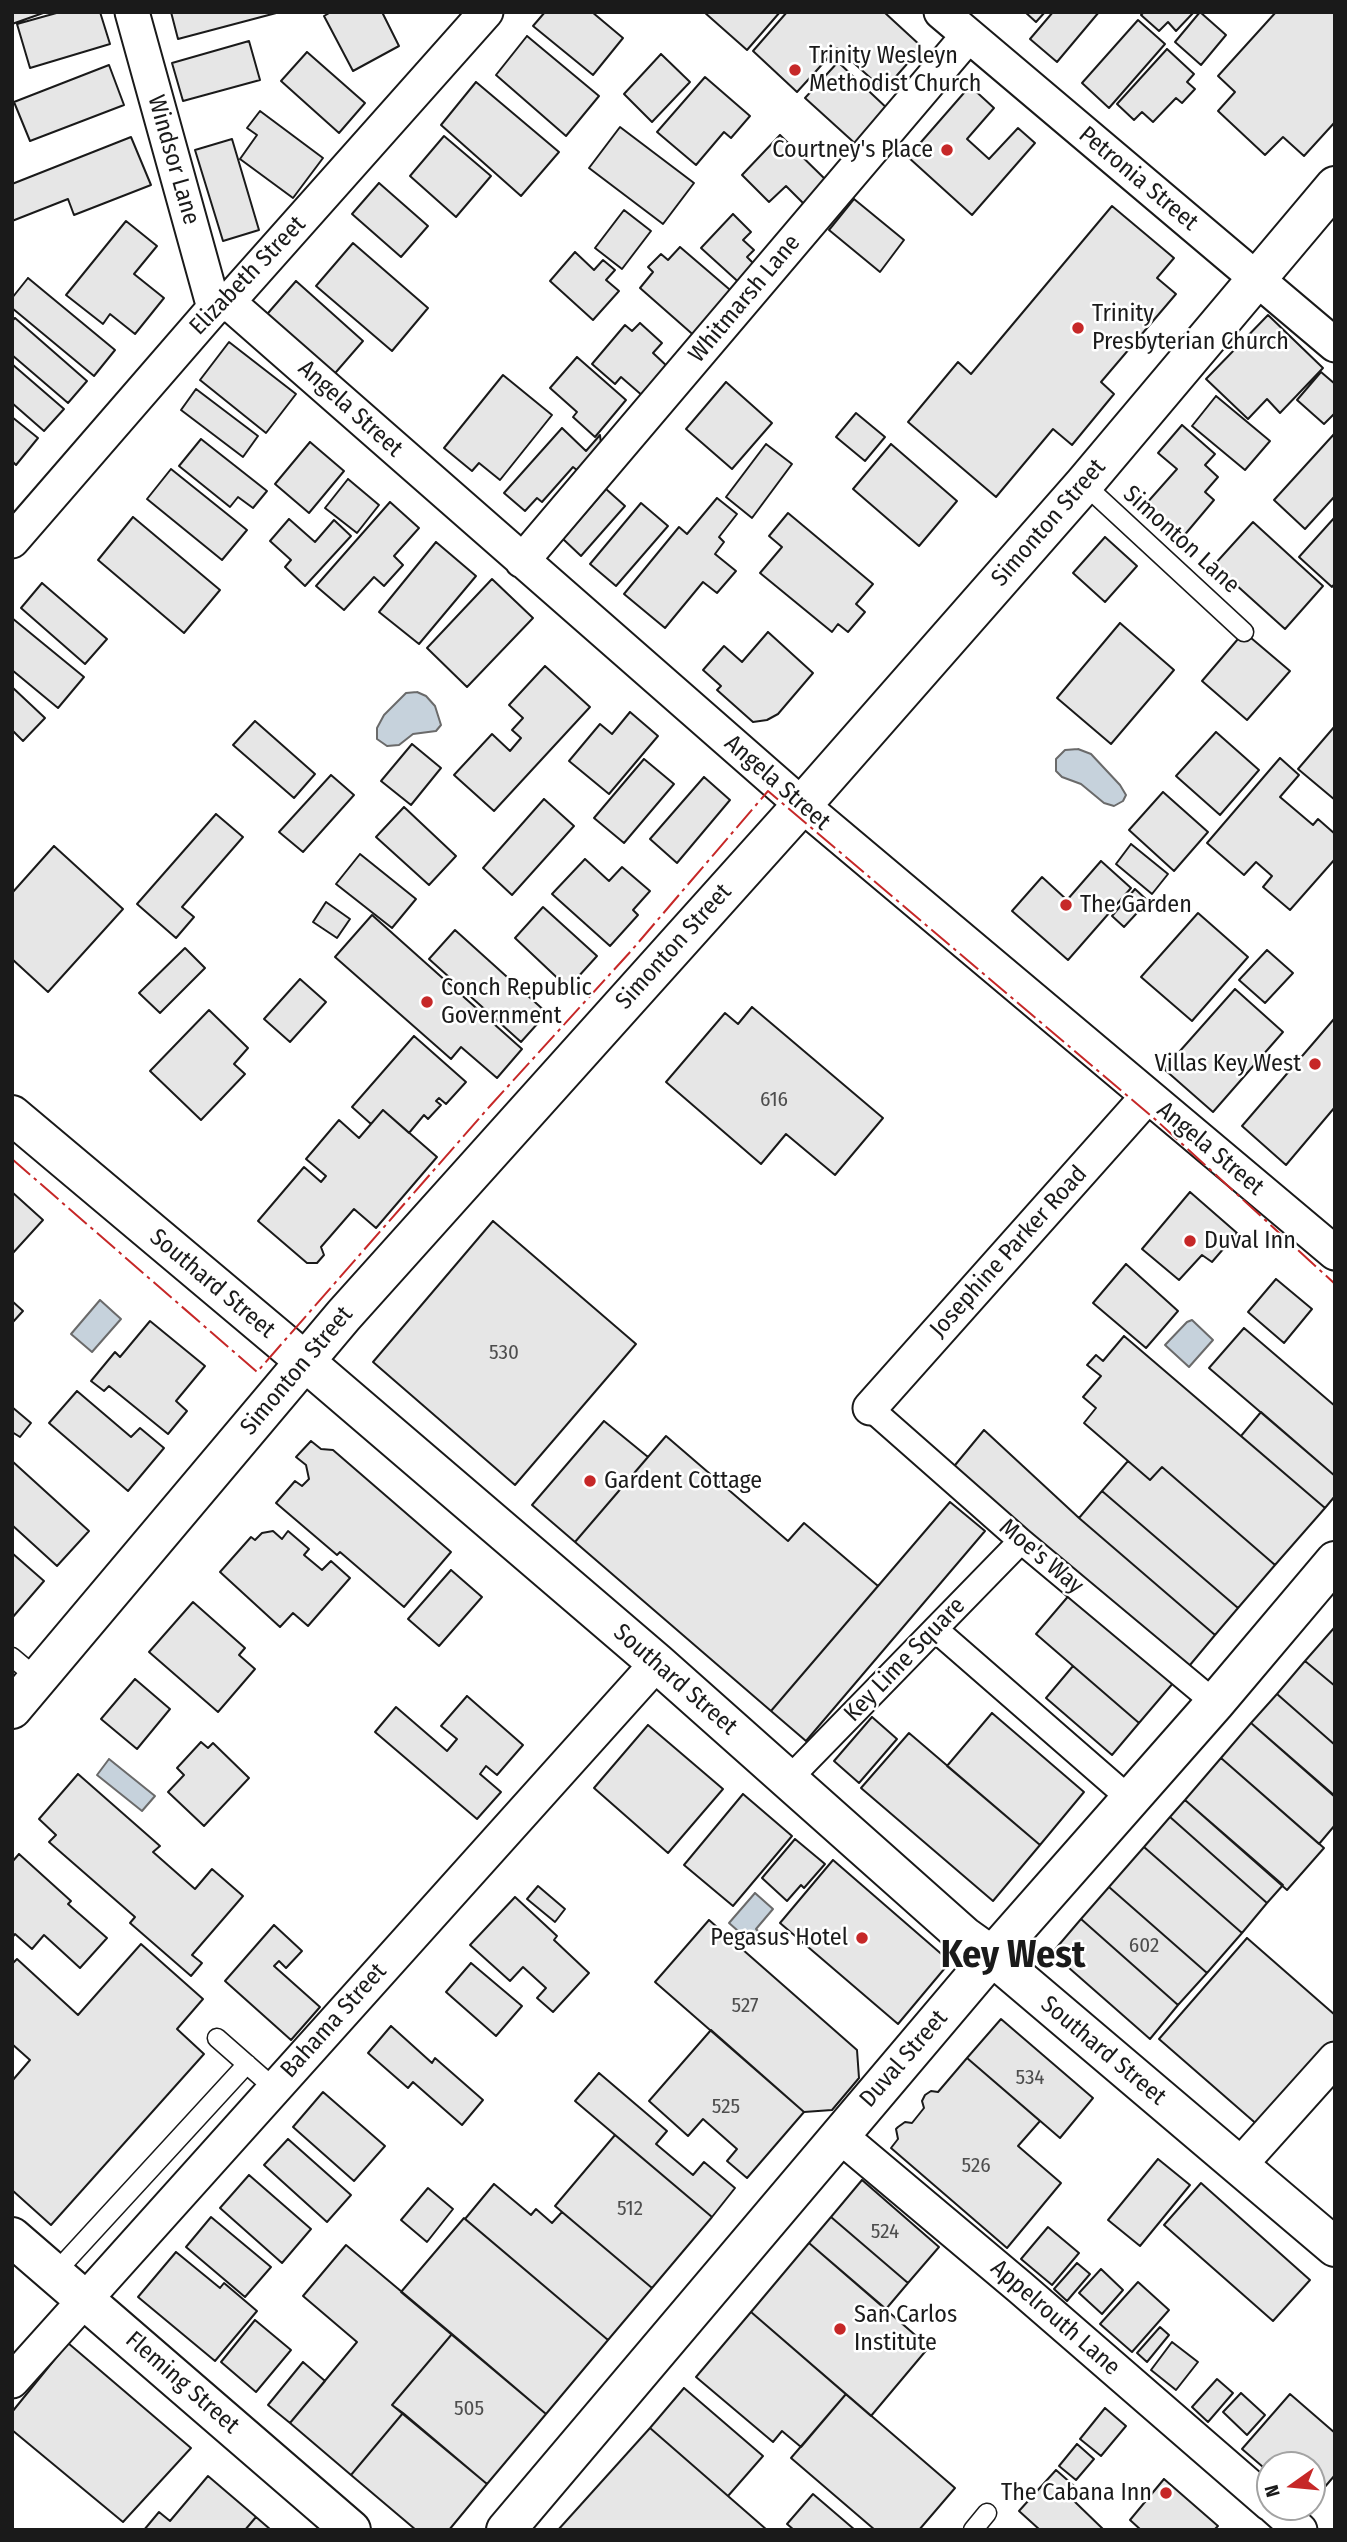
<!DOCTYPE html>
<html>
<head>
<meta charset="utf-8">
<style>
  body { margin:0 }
  #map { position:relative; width:1347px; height:2542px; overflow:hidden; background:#fff; font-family:"Fira Sans Condensed",sans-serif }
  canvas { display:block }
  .frame { position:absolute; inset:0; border:14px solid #1a1a1a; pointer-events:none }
  .north { position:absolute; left:1256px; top:2451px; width:70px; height:70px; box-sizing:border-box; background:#fff; border:2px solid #a3a3a3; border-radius:50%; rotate:255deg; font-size:19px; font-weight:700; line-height:28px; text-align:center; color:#1a1a1a }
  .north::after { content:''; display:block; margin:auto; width:24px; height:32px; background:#c62828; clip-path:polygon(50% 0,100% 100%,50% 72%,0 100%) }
</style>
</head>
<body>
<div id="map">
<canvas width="1347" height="2542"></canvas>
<div class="frame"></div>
<div class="north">N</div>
</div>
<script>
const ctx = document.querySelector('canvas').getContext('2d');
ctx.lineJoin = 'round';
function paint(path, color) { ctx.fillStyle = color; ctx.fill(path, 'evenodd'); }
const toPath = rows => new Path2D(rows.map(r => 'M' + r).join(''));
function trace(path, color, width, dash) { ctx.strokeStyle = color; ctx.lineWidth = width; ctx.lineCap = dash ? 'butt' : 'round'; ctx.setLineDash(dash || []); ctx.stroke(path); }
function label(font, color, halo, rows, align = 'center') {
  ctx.font = font + ' "Fira Sans Condensed",sans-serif'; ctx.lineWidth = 5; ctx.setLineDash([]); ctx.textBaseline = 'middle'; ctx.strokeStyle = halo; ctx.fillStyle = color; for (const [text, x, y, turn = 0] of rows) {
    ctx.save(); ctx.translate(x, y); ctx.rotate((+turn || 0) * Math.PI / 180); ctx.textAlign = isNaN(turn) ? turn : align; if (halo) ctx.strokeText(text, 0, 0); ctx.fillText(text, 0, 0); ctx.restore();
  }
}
const water = toPath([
  [417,692,426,696,435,706,441,725,436,731,413,734,399,745,387,746,377,739,377,728,384,715,406,693,417,692],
  [1078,749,1091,754,1120,785,1126,795,1123,801,1114,806,1104,803,1081,784,1062,777,1056,771,1056,759,1065,750,1078,749],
  [100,1300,121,1319,92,1352,71,1334,100,1300],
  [1192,1320,1213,1340,1189,1367,1165,1345,1187,1322,1192,1320],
  [109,1759,155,1796,142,1811,97,1775,109,1759],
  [755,1893,773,1909,756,1929,762,1935,754,1945,729,1923,755,1893]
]);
paint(water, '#c6d2dc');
trace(water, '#6a6a6a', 2);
const building = toPath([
  [12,12,46,12,12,24,12,12],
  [60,12,100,12,110,44,30,68,17,24,60,12],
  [171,12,280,12,178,39,171,12],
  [331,12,382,12,399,46,353,71,324,16,331,12],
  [545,12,592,12,623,38,593,75,533,26,545,12],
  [704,12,780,12,747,50,704,12],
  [787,12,884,12,922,47,884,90,837,48,797,92,753,51,787,12],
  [1025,12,1045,12,1036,22,1025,12],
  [1053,12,1099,12,1057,62,1030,39,1053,12],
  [1144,12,1191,12,1193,13,1176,31,1168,22,1159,31,1141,15,1144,12],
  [1200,12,1226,35,1201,65,1175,42,1200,12],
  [1276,12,1335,12,1335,122,1304,156,1283,137,1265,155,1218,111,1235,92,1218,76,1276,12],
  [1138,20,1165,44,1109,108,1082,83,1138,20],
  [527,36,599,96,566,136,496,75,527,36],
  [249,41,260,80,183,101,172,63,249,41],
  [1167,49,1194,74,1187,82,1195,89,1182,103,1176,98,1153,122,1142,112,1134,120,1117,104,1167,49],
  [307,52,365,103,339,133,281,81,307,52],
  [661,54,690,82,652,122,624,94,661,54],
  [838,62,891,112,859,147,805,98,838,62],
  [109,65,124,105,30,141,14,102,109,65],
  [705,77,750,116,731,138,724,132,696,165,657,132,705,77],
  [476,82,559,152,521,196,441,125,476,82],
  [970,86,994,108,967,139,989,159,1018,128,1035,143,972,215,908,157,970,86],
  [260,111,323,158,293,198,240,159,257,135,247,128,260,111],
  [620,127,694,183,663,224,589,168,620,127],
  [780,135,827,181,804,204,786,186,769,202,742,175,780,135],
  [444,136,491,176,456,217,410,176,444,136],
  [131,137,151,185,74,215,68,199,12,221,12,184,131,137],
  [232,139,259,230,223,241,195,150,232,139],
  [379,183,428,226,401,257,352,214,379,183],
  [854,199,904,240,880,272,829,230,854,199],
  [1112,206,1174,258,1157,278,1176,294,1101,382,1114,394,1072,445,1053,429,996,497,908,422,958,362,971,374,1112,206],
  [624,210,651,231,622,269,595,248,624,210],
  [733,214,751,232,743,240,754,250,747,257,760,270,744,287,701,248,733,214],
  [126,221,157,246,134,274,164,298,135,334,110,314,103,324,66,295,126,221],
  [353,243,428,308,392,351,316,286,353,243],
  [680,247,736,295,698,339,640,288,653,272,648,267,661,254,668,260,680,247],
  [575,252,594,270,603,260,615,270,606,280,619,291,593,320,550,281,575,252],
  [28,278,115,350,94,376,12,308,12,298,28,278],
  [296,281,363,341,330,379,262,320,296,281],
  [1268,315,1323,368,1280,413,1267,399,1248,419,1206,379,1268,315],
  [15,318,87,381,68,403,12,355,12,321,15,318],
  [640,323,662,343,653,353,669,368,644,397,621,377,615,384,592,364,625,325,632,331,640,323],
  [229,342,296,394,266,433,200,380,229,342],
  [577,357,626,400,595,437,573,417,577,412,550,388,577,357],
  [12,364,64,409,44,431,12,403,12,364],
  [1321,372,1335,384,1335,413,1324,424,1297,400,1321,372],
  [503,375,552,415,500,480,479,463,472,471,444,448,503,375],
  [726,382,772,423,732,469,686,429,726,382],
  [196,389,258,436,243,457,181,410,196,389],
  [1216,396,1270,441,1245,470,1192,426,1216,396],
  [856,413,885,437,865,461,836,437,856,413],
  [12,417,38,438,16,465,12,461,12,417],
  [1182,425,1215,454,1205,465,1218,477,1205,492,1214,500,1182,538,1145,505,1177,469,1158,453,1182,425],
  [562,428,586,451,600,435,602,453,583,475,573,467,542,502,537,498,525,511,504,493,562,428],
  [1335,433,1335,496,1305,529,1274,500,1335,433],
  [201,439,267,491,253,508,238,497,230,507,179,466,201,439],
  [310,442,344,471,309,513,275,484,310,442],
  [766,444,792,464,752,518,726,497,766,444],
  [891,444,957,501,919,546,853,489,891,444],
  [171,469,247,530,222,560,147,499,171,469],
  [348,479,379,505,357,533,325,508,348,479],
  [606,489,625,506,581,556,563,539,606,489],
  [717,498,737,514,719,537,724,542,715,554,736,571,717,593,703,582,665,628,624,594,679,527,687,534,717,498],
  [390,502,419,528,394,556,403,565,384,586,374,577,344,610,316,586,390,502],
  [641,503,668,526,616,586,590,564,641,503],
  [788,513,873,584,856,604,865,612,848,632,838,624,832,632,760,573,782,547,769,536,788,513],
  [133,517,220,590,184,633,98,560,133,517],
  [1335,517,1335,583,1332,587,1299,557,1335,517],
  [289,519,315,542,334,520,351,536,305,586,285,567,291,560,270,541,289,519],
  [1253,522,1323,586,1285,629,1214,565,1253,522],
  [1105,537,1137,566,1105,602,1073,573,1105,537],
  [436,542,476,576,419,644,379,612,436,542],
  [492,579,533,618,467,687,427,648,492,579],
  [42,583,107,639,85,664,21,608,42,583],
  [12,618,84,677,58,708,12,670,12,618],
  [1120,623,1174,670,1111,744,1057,698,1120,623],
  [768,632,813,673,778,714,767,720,753,722,717,690,721,686,703,670,724,646,742,662,768,632],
  [1244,632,1290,671,1247,720,1202,681,1244,632],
  [545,666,590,707,494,811,454,775,492,734,510,751,521,738,512,730,523,718,509,705,545,666],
  [12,687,45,718,23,741,12,730,12,687],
  [630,712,658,736,609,794,569,761,600,724,612,734,630,712],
  [255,721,315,774,294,798,233,745,255,721],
  [1335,726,1335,800,1298,769,1335,726],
  [1216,732,1259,770,1220,815,1176,776,1216,732],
  [412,744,441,768,411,805,381,781,412,744],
  [1280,758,1299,775,1280,797,1313,825,1318,819,1335,834,1335,859,1290,910,1263,887,1272,876,1256,862,1244,875,1207,843,1280,758],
  [644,759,674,784,624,843,594,818,644,759],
  [331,775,354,795,303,852,279,832,331,775],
  [704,777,730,800,677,863,650,839,704,777],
  [1163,792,1208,832,1174,871,1129,830,1163,792],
  [544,799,574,826,512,895,483,868,544,799],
  [404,807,456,856,429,885,376,837,404,807],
  [216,814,243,837,182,907,194,917,176,938,137,904,216,814],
  [1131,844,1168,874,1152,894,1116,864,1131,844],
  [54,846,123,909,48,992,12,959,12,893,54,846],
  [360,854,416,899,392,928,336,884,360,854],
  [585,859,609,881,622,867,650,891,633,910,638,915,610,946,552,894,585,859],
  [1101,861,1131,888,1068,960,1012,911,1042,877,1067,900,1101,861],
  [1135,889,1148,901,1124,927,1112,916,1135,889],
  [326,902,350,919,337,938,313,922,326,902],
  [543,907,597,956,568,988,515,938,543,907],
  [1198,913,1248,957,1192,1021,1141,977,1198,913],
  [372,915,522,1049,497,1078,461,1047,451,1059,335,957,372,915],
  [455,930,547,1013,521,1042,429,959,455,930],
  [185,948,205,968,160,1013,139,993,185,948],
  [1267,950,1293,973,1265,1003,1239,980,1267,950],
  [300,979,326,1002,290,1042,264,1019,300,979],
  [1235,989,1283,1032,1213,1112,1164,1069,1235,989],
  [752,1007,883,1118,835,1175,786,1134,761,1164,666,1082,725,1013,738,1024,752,1007],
  [209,1010,248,1048,234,1064,245,1074,201,1120,150,1071,209,1010],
  [1334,1019,1335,1107,1286,1165,1242,1126,1334,1019],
  [414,1036,466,1082,446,1104,439,1098,436,1101,441,1105,428,1119,424,1115,409,1133,383,1110,371,1124,352,1107,414,1036],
  [383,1110,437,1157,376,1228,354,1209,321,1247,324,1255,317,1263,307,1263,258,1221,304,1167,321,1182,326,1176,306,1159,339,1120,359,1138,383,1110],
  [12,1192,43,1220,12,1254,12,1192],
  [1190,1192,1237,1233,1212,1262,1202,1255,1179,1280,1142,1249,1190,1192],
  [493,1221,636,1344,515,1485,373,1362,493,1221],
  [1126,1264,1178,1311,1146,1348,1093,1303,1126,1264],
  [1276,1279,1312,1309,1284,1343,1248,1312,1276,1279],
  [12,1301,23,1311,12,1323,12,1301],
  [150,1321,205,1366,176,1401,187,1411,168,1434,109,1386,104,1391,91,1381,115,1352,120,1357,150,1321],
  [1244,1328,1335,1406,1335,1476,1209,1368,1244,1328],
  [1124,1336,1325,1508,1275,1565,1162,1467,1150,1480,1084,1423,1096,1408,1083,1397,1101,1376,1087,1365,1096,1355,1103,1361,1124,1336],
  [77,1391,131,1437,140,1428,164,1448,128,1491,49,1423,77,1391],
  [12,1407,31,1423,20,1437,12,1432,12,1407],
  [1261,1412,1335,1476,1335,1496,1325,1508,1241,1436,1261,1412],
  [604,1421,648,1457,575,1542,532,1505,604,1421],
  [984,1430,1079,1518,1215,1635,1185,1671,951,1470,984,1430],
  [666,1436,788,1541,804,1523,878,1586,771,1711,575,1542,666,1436],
  [311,1441,321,1449,333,1450,451,1552,404,1607,340,1552,337,1555,276,1503,295,1481,302,1486,309,1479,306,1465,296,1457,311,1441],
  [12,1461,89,1531,57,1566,12,1525,12,1461],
  [1128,1461,1150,1480,1162,1467,1275,1565,1238,1608,1102,1491,1128,1461],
  [1102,1491,1238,1608,1215,1635,1079,1518,1102,1491],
  [950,1502,985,1531,806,1741,771,1711,950,1502],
  [273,1531,282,1539,288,1531,309,1549,304,1555,322,1570,331,1561,350,1578,308,1626,293,1613,280,1627,220,1572,251,1537,255,1540,262,1533,273,1531],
  [12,1553,44,1581,12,1618,12,1553],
  [451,1570,482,1597,439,1646,408,1619,451,1570],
  [1071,1593,1174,1682,1139,1723,1036,1634,1071,1593],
  [193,1602,245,1648,239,1655,255,1669,218,1712,149,1652,193,1602],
  [1334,1628,1335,1629,1335,1686,1305,1661,1334,1628],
  [1305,1661,1335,1686,1335,1745,1277,1694,1305,1661],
  [1073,1666,1139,1723,1112,1755,1046,1698,1073,1666],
  [135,1679,170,1709,137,1749,101,1719,135,1679],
  [1277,1694,1335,1745,1335,1796,1251,1723,1277,1694],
  [467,1696,523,1745,497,1775,486,1766,480,1774,501,1792,477,1819,375,1732,396,1707,447,1751,457,1739,441,1726,467,1696],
  [992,1713,1084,1792,1040,1845,947,1766,992,1713],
  [872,1717,897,1739,859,1783,834,1761,872,1717],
  [1251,1723,1335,1797,1335,1825,1319,1844,1221,1758,1251,1723],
  [648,1725,723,1789,668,1853,594,1788,648,1725],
  [909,1733,1040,1845,993,1901,861,1788,909,1733],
  [201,1742,208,1748,213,1743,249,1778,204,1826,168,1792,184,1775,177,1768,201,1742],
  [1221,1758,1324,1848,1287,1890,1185,1800,1221,1758],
  [78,1774,160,1846,153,1852,195,1889,212,1869,243,1896,192,1955,202,1963,191,1976,130,1923,135,1917,49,1842,56,1835,39,1819,78,1774],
  [743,1794,792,1836,733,1906,684,1865,743,1794],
  [1185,1800,1283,1885,1267,1903,1170,1817,1185,1800],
  [1170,1817,1267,1903,1242,1933,1144,1847,1170,1817],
  [795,1839,825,1864,804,1888,801,1885,787,1901,762,1878,795,1839],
  [1144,1847,1242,1933,1207,1973,1109,1887,1144,1847],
  [19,1854,71,1901,68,1904,107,1938,80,1968,44,1935,32,1949,15,1934,12,1938,12,1862,19,1854],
  [833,1860,946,1958,945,1968,898,2024,780,1923,833,1860],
  [538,1886,565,1909,555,1922,527,1899,538,1886],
  [1109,1887,1207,1973,1178,2005,1081,1919,1109,1887],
  [515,1897,557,1936,554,1940,589,1973,553,2012,537,1998,546,1988,523,1967,510,1981,470,1945,515,1897],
  [1081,1919,1178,2005,1150,2039,1052,1953,1081,1919],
  [709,1920,857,2050,859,2078,832,2110,804,2112,655,1982,709,1920],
  [274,1925,302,1951,286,1968,279,1961,274,1966,320,2007,291,2040,225,1981,274,1925],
  [1247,1938,1335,2015,1335,2040,1260,2127,1159,2039,1247,1938],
  [141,1944,203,1999,177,2029,204,2054,51,2225,12,2190,12,2081,30,2060,12,2044,12,1964,17,1959,78,2015,141,1944],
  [471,1963,522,2006,496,2036,446,1992,471,1963],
  [1001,2019,1093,2098,1060,2138,967,2058,1001,2019],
  [391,2026,432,2063,435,2058,483,2100,462,2125,413,2082,408,2088,368,2053,391,2026],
  [711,2030,804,2112,747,2178,727,2161,737,2149,703,2119,688,2136,649,2101,711,2030],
  [967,2058,1040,2121,1018,2146,1061,2183,1007,2248,891,2148,898,2139,896,2129,898,2127,905,2122,912,2123,924,2108,922,2101,925,2095,931,2091,938,2092,967,2058],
  [599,2073,667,2131,656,2144,693,2175,704,2162,735,2188,712,2217,575,2101,599,2073],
  [323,2092,385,2146,354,2181,293,2127,323,2092],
  [615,2135,712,2217,652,2288,555,2206,615,2135],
  [288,2139,351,2195,327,2222,264,2165,288,2139],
  [1158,2159,1190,2185,1140,2246,1108,2220,1158,2159],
  [249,2175,311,2229,282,2263,220,2208,249,2175],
  [862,2180,939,2247,908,2283,831,2217,862,2180],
  [1201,2183,1310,2280,1273,2321,1164,2225,1201,2183],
  [494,2184,531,2215,536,2209,552,2223,562,2212,652,2288,608,2340,465,2219,494,2184],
  [428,2188,453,2209,427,2242,401,2220,428,2188],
  [211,2217,271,2267,245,2297,186,2247,211,2217],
  [831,2217,908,2283,886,2309,809,2243,831,2217],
  [464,2218,608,2340,546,2414,401,2292,464,2218],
  [1048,2227,1079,2253,1052,2285,1021,2259,1048,2227],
  [809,2243,929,2347,871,2416,751,2312,809,2243],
  [346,2245,452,2334,392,2405,403,2413,351,2475,290,2423,357,2342,303,2296,346,2245],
  [176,2252,220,2288,224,2283,257,2311,215,2361,138,2297,176,2252],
  [1077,2263,1090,2274,1067,2301,1054,2289,1077,2263],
  [1101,2269,1123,2290,1102,2314,1079,2293,1101,2269],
  [1138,2282,1169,2310,1132,2352,1100,2324,1138,2282],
  [751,2312,846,2394,801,2447,782,2431,773,2442,696,2377,751,2312],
  [255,2320,291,2350,256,2392,221,2362,255,2320],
  [1160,2327,1169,2335,1147,2362,1137,2353,1160,2327],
  [452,2334,546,2414,487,2484,392,2405,452,2334],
  [1172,2342,1198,2362,1176,2390,1151,2370,1172,2342],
  [68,2343,191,2448,123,2522,12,2430,12,2412,68,2343],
  [303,2362,325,2381,290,2423,268,2405,303,2362],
  [1217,2379,1233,2393,1208,2422,1192,2407,1217,2379],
  [684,2388,763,2456,728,2496,650,2428,684,2388],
  [1241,2393,1265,2415,1247,2435,1223,2412,1241,2393],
  [846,2394,955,2488,919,2530,875,2530,791,2458,846,2394],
  [1290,2394,1335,2433,1335,2475,1312,2502,1312,2465,1270,2465,1270,2473,1242,2449,1290,2394],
  [1105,2408,1126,2426,1101,2456,1080,2439,1105,2408],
  [403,2413,487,2484,449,2530,416,2530,351,2475,403,2413],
  [650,2428,767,2530,558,2530,650,2428],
  [1077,2444,1094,2459,1076,2480,1059,2466,1077,2444],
  [1056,2470,1081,2492,1074,2501,1104,2530,1040,2530,1019,2511,1056,2470],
  [208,2476,256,2517,245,2530,144,2530,159,2512,170,2521,208,2476],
  [1164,2479,1218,2526,1214,2530,1141,2530,1130,2520,1164,2479],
  [813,2494,855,2530,794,2530,787,2524,813,2494],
  [256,2517,271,2530,245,2530,256,2517]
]);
paint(building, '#e6e6e6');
trace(building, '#1a1a1a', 2);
const service = toPath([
  [1084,484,1244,632],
  [12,1657,38,1679],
  [217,2038,274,2088],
  [55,2273,247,2064],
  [973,2530,987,2513]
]);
const pedestrian = toPath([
  [870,1408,1021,1541,1215,1703],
  [936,1630,1130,1799],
  [789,1779,1021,1541]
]);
const minor = toPath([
  [132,12,214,308],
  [941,12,1335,345],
  [228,302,802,805,1335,1253],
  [12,541,214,308,228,302,486,12],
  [522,561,968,36],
  [870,1408,1148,1096],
  [839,2135,1021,2288,1270,2504],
  [1239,2166,1335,2059],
  [12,2381,657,1663],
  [1274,2507,1300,2530]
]);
const tertiary = toPath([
  [12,1115,281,1341,657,1663,964,1936,992,1956,1335,2247],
  [12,1709,344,1315,802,805,1084,484,1335,186],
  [12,2237,351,2530],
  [506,2530,992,1956,1215,1703,1335,1561]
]);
trace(service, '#1a1a1a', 21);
trace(pedestrian, '#1a1a1a', 28);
trace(minor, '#1a1a1a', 37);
trace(tertiary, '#1a1a1a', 42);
trace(service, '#fff', 18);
trace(pedestrian, '#fff', 24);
trace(minor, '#fff', 33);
trace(tertiary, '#fff', 38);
trace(toPath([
  [12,1159,257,1372,490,1106,631,951,768,791,1156,1120,1335,1284]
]), '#c62828', 2, [24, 5, 3.5, 5]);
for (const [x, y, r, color] of [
  [795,70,7,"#c62828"],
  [947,150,7,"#c62828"],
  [1078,328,7,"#c62828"],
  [1066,905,7,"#c62828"],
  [427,1002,7,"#c62828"],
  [1315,1064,7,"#c62828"],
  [1190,1241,7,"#c62828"],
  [590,1481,7,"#c62828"],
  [862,1938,7,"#c62828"],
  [840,2329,7,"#c62828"],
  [1166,2493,7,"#c62828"]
]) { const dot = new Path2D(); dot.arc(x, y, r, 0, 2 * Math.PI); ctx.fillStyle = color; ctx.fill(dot); trace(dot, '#fff', 2.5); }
label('21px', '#4d4d4d', null, [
  ["616",774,1100],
  ["530",504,1353],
  ["602",1144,1946],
  ["527",745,2006],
  ["534",1030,2078],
  ["525",726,2107],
  ["526",976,2166],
  ["512",630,2209],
  ["524",885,2232],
  ["505",469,2409]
]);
label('24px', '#1a1a1a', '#fff', [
  ["Trinity Wesleyn",809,56],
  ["Methodist Church",809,84],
  ["Courtney's Place",933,150,"right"],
  ["Trinity",1092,314],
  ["Presbyterian Church",1092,342],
  ["The Garden",1080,905],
  ["Conch Republic",441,988],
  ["Government",441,1016],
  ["Villas Key West",1301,1064,"right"],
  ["Duval Inn",1204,1241],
  ["Gardent Cottage",604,1481],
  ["Pegasus Hotel",848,1938,"right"],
  ["San Carlos",854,2315],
  ["Institute",854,2343],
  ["The Cabana Inn",1152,2493,"right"]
], 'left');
label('24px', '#1a1a1a', '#fff', [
  ["Windsor Lane",173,160,74],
  ["Petronia Street",1138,179,40],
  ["Elizabeth Street",248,276,-46],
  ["Whitmarsh Lane",745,299,-50],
  ["Angela Street",350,409,42],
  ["Simonton Street",1049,523,-49],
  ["Simonton Lane",1181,540,42],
  ["Angela Street",777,783,41],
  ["Simonton Street",674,947,-48],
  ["Angela Street",1210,1149,40],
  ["Josephine Parker Road",1009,1252,-48],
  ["Southard Street",212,1284,40],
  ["Simonton Street",297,1371,-50],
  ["Moe's Way",1041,1557,40],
  ["Key Lime Square",905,1660,-46],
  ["Southard Street",675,1680,41],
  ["Bahama Street",334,2021,-48],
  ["Southard Street",1103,2051,40],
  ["Duval Street",904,2059,-49],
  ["Appelrouth Lane",1055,2318,41],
  ["Fleming Street",182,2383,41]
]);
label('bold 38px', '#1a1a1a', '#fff', [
  ["Key West",1013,1956]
]);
</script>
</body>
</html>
